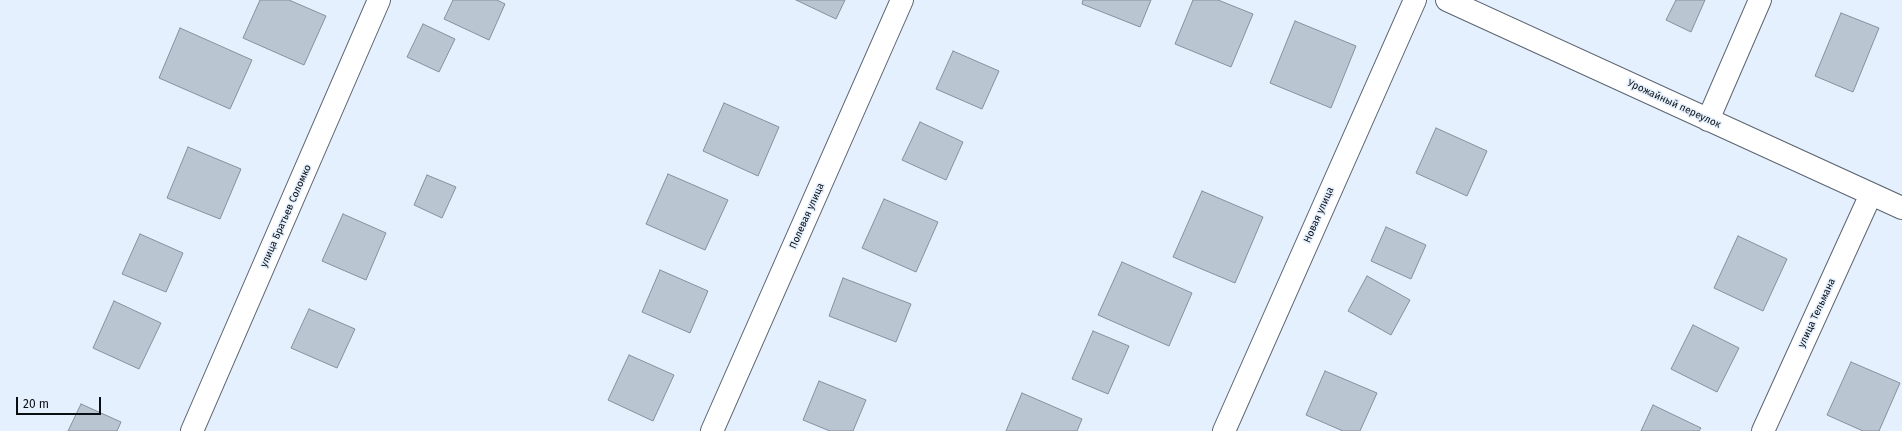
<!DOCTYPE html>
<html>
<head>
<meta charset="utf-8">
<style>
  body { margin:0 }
  #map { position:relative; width:1902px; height:431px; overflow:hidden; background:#e5f0fe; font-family:"Fira Sans",sans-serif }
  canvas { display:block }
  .scale { position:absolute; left:16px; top:397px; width:85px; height:18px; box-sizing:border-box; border:2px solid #0a0e12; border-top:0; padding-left:5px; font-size:12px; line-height:14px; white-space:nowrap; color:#0a0e12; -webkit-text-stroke:3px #e5f0fe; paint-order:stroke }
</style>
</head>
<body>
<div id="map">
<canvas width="1902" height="431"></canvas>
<div class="scale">20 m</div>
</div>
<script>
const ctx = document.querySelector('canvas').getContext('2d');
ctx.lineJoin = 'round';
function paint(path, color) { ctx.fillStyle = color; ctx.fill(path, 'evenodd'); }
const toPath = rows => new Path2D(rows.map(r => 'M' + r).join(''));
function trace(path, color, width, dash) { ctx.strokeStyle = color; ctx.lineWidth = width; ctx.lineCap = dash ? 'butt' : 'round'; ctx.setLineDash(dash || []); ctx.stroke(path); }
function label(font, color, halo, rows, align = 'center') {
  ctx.font = font + ' "Fira Sans",sans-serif'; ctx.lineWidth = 3; ctx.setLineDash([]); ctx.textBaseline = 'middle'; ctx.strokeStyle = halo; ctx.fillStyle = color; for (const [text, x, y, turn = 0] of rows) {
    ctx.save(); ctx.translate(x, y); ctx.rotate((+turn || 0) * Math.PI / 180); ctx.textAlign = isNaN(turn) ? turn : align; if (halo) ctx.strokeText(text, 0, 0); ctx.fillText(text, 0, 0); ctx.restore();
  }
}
const building = toPath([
  [260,0,289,0,326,16,304,65,243,38,260,0],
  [453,0,497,0,505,4,489,40,444,19,453,0],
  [796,0,845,0,836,19,796,0],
  [1083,0,1151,0,1140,27,1082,4,1083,0],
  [1193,0,1218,0,1253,14,1231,67,1175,44,1193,0],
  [1676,0,1705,0,1691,32,1666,20,1676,0],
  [1841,13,1879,28,1853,92,1815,76,1841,13],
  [1295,21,1356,46,1331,108,1270,83,1295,21],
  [423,24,455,39,439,72,407,57,423,24],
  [180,28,252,60,230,109,159,78,180,28],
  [953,51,999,71,982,109,936,89,953,51],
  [724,103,779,127,758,176,703,151,724,103],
  [920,122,963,142,946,180,902,160,920,122],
  [1436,128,1487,151,1467,196,1416,173,1436,128],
  [188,147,241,169,220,219,167,198,188,147],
  [668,174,728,200,705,250,646,224,668,174],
  [427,175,456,187,442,218,414,205,427,175],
  [1202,191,1263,217,1235,283,1173,257,1202,191],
  [884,199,938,222,916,272,862,248,884,199],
  [343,214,386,233,366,280,322,261,343,214],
  [1386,227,1426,245,1411,279,1371,261,1386,227],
  [140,234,183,253,166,292,122,274,140,234],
  [1738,236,1787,259,1763,311,1714,288,1738,236],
  [1122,262,1192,293,1169,346,1098,315,1122,262],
  [660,270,708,291,690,333,642,312,660,270],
  [1367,276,1410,300,1391,335,1348,311,1367,276],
  [843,278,911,304,896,342,829,316,843,278],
  [114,301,161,323,139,369,93,348,114,301],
  [309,309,355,329,337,368,291,348,309,309],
  [1693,325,1739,348,1717,392,1671,369,1693,325],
  [1093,331,1129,346,1108,394,1072,379,1093,331],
  [629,355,674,375,653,421,608,400,629,355],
  [1851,362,1900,383,1879,431,1863,431,1827,415,1851,362],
  [1325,371,1377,393,1360,431,1343,431,1306,415,1325,371],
  [819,381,866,400,853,431,830,431,803,420,819,381],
  [1022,393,1082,419,1077,431,1006,431,1022,393],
  [81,404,121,422,117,431,68,431,81,404],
  [1653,405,1701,428,1699,431,1641,431,1653,405]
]);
paint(building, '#bac5d2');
trace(building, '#87909d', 1);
const street = toPath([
  [1447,0,1902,208],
  [1708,120,1760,0],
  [192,431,379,0],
  [712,431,902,0],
  [1224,431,1415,0],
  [1763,431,1871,194]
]);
trace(street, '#5b6470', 24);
trace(street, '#fff', 22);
label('10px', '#0a0e12', '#e5f0fe', [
  ["Урожайный переулок",1674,104,25],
  ["Новая улица",1319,215,-66],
  ["улица Братьев Соломко",286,216,-66],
  ["Полевая улица",807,216,-66],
  ["улица Тельмана",1817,313,-65]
]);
</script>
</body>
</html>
